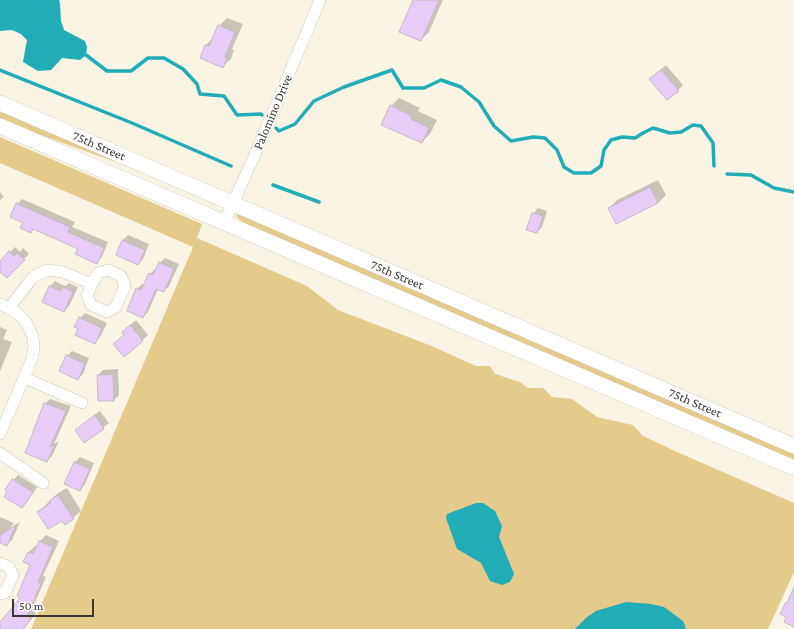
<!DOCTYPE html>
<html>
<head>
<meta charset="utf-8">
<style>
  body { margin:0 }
  #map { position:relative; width:794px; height:629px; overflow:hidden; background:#faf4e5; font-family:"Crimson Pro",serif }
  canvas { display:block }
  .scale { position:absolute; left:12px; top:599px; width:82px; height:18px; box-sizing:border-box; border:2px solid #393731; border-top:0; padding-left:5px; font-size:12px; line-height:14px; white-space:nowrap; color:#393731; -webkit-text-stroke:3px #fff; paint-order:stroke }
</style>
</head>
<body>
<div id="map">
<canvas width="794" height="629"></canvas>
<div class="scale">50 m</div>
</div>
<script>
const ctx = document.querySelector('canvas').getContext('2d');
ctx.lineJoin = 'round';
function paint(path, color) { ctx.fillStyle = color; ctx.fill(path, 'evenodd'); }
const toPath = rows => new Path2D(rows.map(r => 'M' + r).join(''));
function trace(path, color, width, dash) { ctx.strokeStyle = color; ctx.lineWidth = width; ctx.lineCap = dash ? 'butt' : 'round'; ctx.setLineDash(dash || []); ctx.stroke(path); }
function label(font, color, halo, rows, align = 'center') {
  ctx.font = font + ' "Crimson Pro",serif'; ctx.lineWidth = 3.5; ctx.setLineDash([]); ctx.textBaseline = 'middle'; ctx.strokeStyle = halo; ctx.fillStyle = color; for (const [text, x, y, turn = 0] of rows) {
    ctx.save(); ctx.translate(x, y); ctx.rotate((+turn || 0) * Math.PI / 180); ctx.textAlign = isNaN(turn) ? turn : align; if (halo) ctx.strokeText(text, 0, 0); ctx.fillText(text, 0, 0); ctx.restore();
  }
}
paint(toPath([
  [0,111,117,161,116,162,32,132,0,118],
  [0,137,202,224,197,238,307,286,338,310,429,345,476,366,490,366,495,374,520,382,528,388,543,388,552,397,572,399,597,417,633,425,643,436,677,452,794,503,794,572,768,629,31,629,193,247,0,163],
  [238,214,794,453,794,461,242,222,236,216]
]), '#e4cb8c');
paint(toPath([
  [0,0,59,0,60,4,61,21,64,30,85,41,87,47,86,55,80,60,62,58,51,70,38,71,23,62,27,40,21,34,12,30,0,31],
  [476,503,483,503,495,511,502,526,499,537,514,574,510,582,502,585,490,581,481,563,457,549,446,518,447,514],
  [626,602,651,604,664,607,683,621,686,629,575,629,587,617,596,611]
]), '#22acb5');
paint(toPath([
  [414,0,443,0,429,32,421,40],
  [227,18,243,24,232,49,234,50,231,59,223,66,201,57,206,45,214,37,219,26],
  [666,65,683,85,678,90,650,79],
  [399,98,420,108,418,111,437,120,430,134,422,142,391,106],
  [658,180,666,195,658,203,609,208,617,200],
  [0,192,4,197,0,200],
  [22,199,75,222,72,227,108,242,102,257,97,262,79,248,34,228,31,232,24,222,17,204],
  [538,208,547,211,542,227,537,232,533,214],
  [128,235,149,244,143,259,138,264,117,255,123,240],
  [15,247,20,252,23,248,29,254,7,277,0,270,0,262],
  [165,258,179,264,169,286,164,291,158,289,148,312,143,317,137,289,142,284,145,285,150,274,155,269,157,270,160,263],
  [55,281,65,286,69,283,78,287,69,306,64,311,50,286],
  [85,313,107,323,100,337,95,342,80,328,80,318],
  [136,320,148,335,124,356,125,335,128,327],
  [0,327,7,330,3,339,12,342,0,371],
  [72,351,89,358,83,374,78,379,67,356],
  [118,369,119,395,114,400,99,400,98,375,103,370],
  [50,399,71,406,54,444,59,441,52,456,47,461,45,404],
  [100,411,109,423,85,442,76,430],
  [80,457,94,463,85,484,80,490,75,462],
  [18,475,37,487,27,502,22,507,13,480],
  [67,488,81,511,73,518,62,519,38,512,58,493],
  [0,517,14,523,10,528,20,522,12,540,6,545,0,542],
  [46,535,59,541,43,576,46,577,32,609,36,613,24,629,1,629,0,624,21,597,31,565,25,562,29,552,35,546,37,547,40,541]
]), '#0003');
trace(toPath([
  [86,55,107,71,131,71,148,58,164,58,183,69,197,84,200,94,224,96,237,115,261,114,262,115],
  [0,70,132,123,231,166],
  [276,128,279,131,295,124,314,101,344,87,392,70,403,88,424,88,441,80,461,87,479,102,494,126,511,141,533,137,545,138,557,150,564,167,574,173,591,173,601,166,604,150,611,140,622,137,635,138,643,133,653,128,670,133,681,132,693,125,701,126,713,143,714,166],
  [727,174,751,175,774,188,794,192],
  [273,185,319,202]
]), '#22acb5', 3.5);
const building = toPath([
  [413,0,439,0,421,41,399,32,413,0],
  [218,25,235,32,225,57,227,58,223,68,200,58,205,45,209,46,218,25],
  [661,70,679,91,667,100,649,79,661,70],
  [390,105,412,116,411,119,429,128,422,143,381,125,390,105],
  [650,187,658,203,616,224,608,208,650,187],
  [16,203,70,227,68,232,104,248,97,264,75,254,78,249,33,229,31,233,20,228,23,223,10,217,16,203],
  [532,213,543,216,537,233,526,230,532,213],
  [122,240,145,250,138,265,116,255,122,240],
  [9,251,14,256,17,253,25,260,7,278,0,272,0,261,9,251],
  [159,262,174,269,164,292,156,289,143,318,127,311,136,288,141,290,149,273,153,275,159,262],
  [49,286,61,291,63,287,73,292,64,312,42,302,49,286],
  [79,317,102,328,95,344,75,335,78,329,74,327,79,317],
  [130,325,143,341,124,357,113,344,124,335,122,332,130,325],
  [66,355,85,364,78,380,59,371,66,355],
  [113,374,114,401,98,401,97,375,113,374],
  [44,403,66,411,50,447,55,444,47,462,25,453,44,403],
  [95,415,104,429,84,443,75,430,95,415],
  [74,462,90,469,80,491,64,484,74,462],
  [12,479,33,492,22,508,4,497,7,492,5,490,12,479],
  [58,495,74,519,65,525,62,521,48,529,37,512,51,503,49,501,58,495],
  [16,525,7,546,0,543,0,535,16,525],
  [39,541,53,547,38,582,41,584,27,616,31,619,23,629,0,629,0,622,20,598,17,596,30,565,23,562,28,552,33,554,39,541],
  [794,587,794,627,784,622,786,617,780,614,786,602,787,603,794,587]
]);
paint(building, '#e7ccf7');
trace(building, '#c1b9c6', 1);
const minor = toPath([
  [224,223,257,150,320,0],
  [0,304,16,312,26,322,33,337,34,347,32,359,0,434],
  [9,308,33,277,47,270,63,272,92,284,87,295,91,305,107,312,116,307,125,286,121,276,108,270,98,273,92,284],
  [25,378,82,403],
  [0,453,43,483],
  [0,563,9,567,13,575,5,593,0,594]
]);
const secondary = toPath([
  [0,103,794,446],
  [0,126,794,468]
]);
trace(minor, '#cfc9bb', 12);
trace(secondary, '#cfc9bb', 16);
trace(minor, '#fff', 11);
trace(secondary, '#fff', 15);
label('13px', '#393731', '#fff', [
  ["Palomino Drive",273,112,-67],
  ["75th Street",99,146,23],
  ["75th Street",397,275,23],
  ["75th Street",695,403,23]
]);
</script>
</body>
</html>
